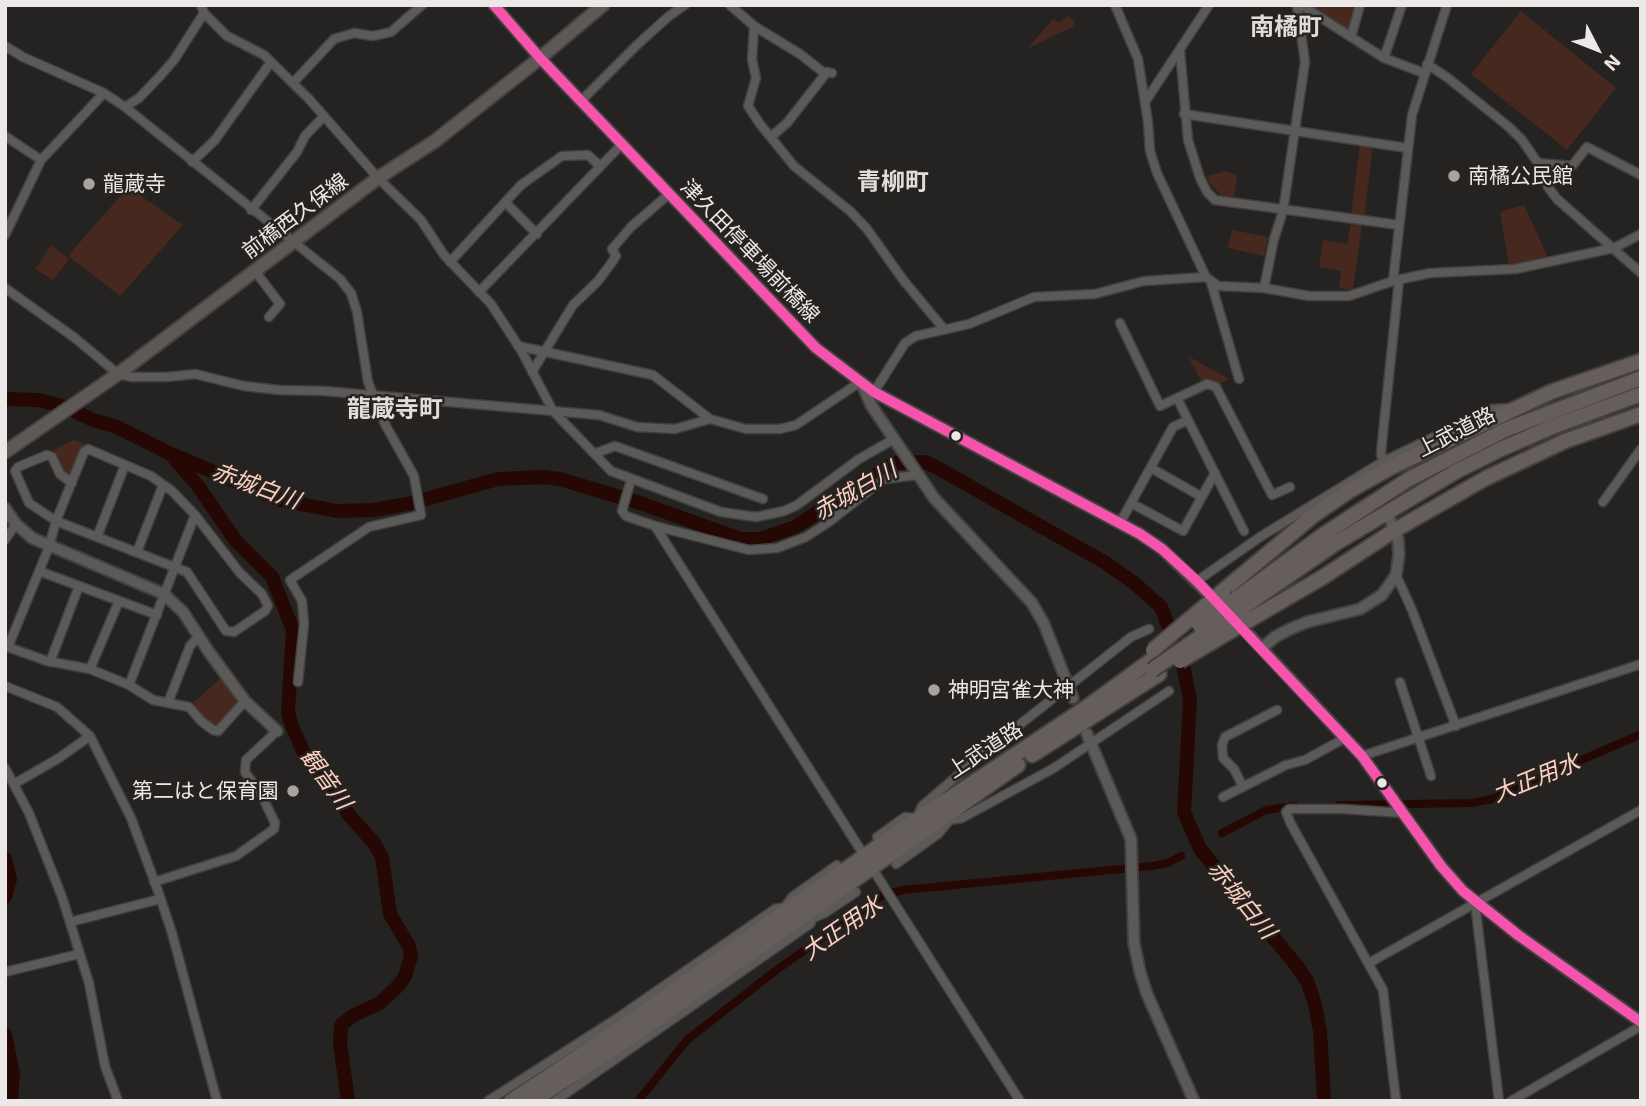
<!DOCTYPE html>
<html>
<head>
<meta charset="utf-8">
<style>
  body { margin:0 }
  #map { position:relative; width:1646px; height:1106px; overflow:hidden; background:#252322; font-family:"Exo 2",sans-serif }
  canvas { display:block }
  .frame { position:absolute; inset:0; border:7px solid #ebe8e7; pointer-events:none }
  .north { position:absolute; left:1562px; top:14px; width:70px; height:70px; -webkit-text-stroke:5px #262321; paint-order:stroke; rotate:132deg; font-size:19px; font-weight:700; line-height:28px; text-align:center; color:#ebe8e7 }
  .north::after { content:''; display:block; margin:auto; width:24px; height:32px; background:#ebe8e7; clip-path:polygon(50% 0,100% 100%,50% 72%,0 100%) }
</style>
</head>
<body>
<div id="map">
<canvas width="1646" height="1106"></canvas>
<div class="frame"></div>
<div class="north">N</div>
</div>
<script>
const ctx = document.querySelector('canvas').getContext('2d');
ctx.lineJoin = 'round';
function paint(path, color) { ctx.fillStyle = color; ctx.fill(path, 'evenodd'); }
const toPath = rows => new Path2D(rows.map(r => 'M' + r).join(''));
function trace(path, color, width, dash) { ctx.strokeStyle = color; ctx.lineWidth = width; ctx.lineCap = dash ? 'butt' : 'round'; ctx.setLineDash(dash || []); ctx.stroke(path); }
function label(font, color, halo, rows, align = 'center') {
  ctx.font = font + ' "Exo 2","Noto Sans JP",sans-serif'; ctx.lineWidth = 5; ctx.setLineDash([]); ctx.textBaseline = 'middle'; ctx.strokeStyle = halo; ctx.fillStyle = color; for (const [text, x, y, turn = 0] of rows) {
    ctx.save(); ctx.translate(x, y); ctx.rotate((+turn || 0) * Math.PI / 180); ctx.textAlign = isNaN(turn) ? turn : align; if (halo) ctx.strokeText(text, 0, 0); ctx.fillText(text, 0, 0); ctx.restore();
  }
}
paint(toPath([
  [1308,5,1358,6,1350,31],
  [1521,11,1616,88,1567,150,1471,74],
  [1069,15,1075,23,1072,27,1028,48,1053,19,1059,23],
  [1360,143,1373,145,1364,218,1351,216],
  [1227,171,1237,176,1234,197,1221,195,1211,185,1207,176],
  [128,187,183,225,120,296,68,256],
  [1524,205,1548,258,1509,266,1500,212],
  [1351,224,1362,225,1353,290,1339,288,1341,271,1319,267,1323,240,1347,244],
  [1232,230,1268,237,1264,256,1228,248],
  [51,245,69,259,53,280,35,269],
  [1188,356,1229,379,1217,385,1203,384],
  [74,440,84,444,71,474,67,476,53,450],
  [220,679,237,698,238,704,218,726,213,727,192,704]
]), '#47281f');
trace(toPath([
  [1339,805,1472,803,1492,799,1641,734],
  [1222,833,1266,810,1295,806],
  [638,1101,687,1040,775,971,883,895,903,890,1152,866,1168,863,1181,856]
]), '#250703', 8);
trace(toPath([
  [5,399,38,400,66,407,93,420,117,427,169,453,280,500,337,511,374,510,412,503,498,479,543,477,560,479,643,504,741,539,760,539,795,527,894,463,925,462,936,467,1104,562,1133,582,1161,607,1183,665,1190,700,1184,812,1200,849,1297,966,1307,981,1315,1004,1320,1031,1324,1101],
  [173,457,198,486,236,541,272,577,293,630,288,712,292,726,306,758,331,785,349,815,374,843,382,857,390,914,409,946,411,956,405,976,398,986,380,1003,354,1015,341,1025,340,1043,348,1101],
  [5,859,10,879,5,897],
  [5,1034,13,1074,11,1101]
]), '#250703', 14);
trace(toPath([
  [1520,421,1532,446]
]), '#434140', 8, [8, 4]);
const street = toPath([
  [201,5,204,13,227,36,264,55,309,99,378,178,421,220,444,255,491,304,521,350,553,411,611,471,721,512,756,517,784,511,797,505,859,459,894,439],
  [730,5,754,26,752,60,756,78,748,106,760,124,794,166,850,211,867,229,904,281,944,329],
  [1115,5,1138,59,1148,122,1150,151,1157,173,1206,277],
  [1301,5,1384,58,1424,73],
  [754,26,800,54,823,72,832,73],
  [1351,37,1360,5],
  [5,46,23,57,104,93,125,107,340,279,351,293,357,312,368,382,386,426,414,476,421,515,369,527,290,580,302,601,304,624,298,682],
  [1180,51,1188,140,1200,178,1207,192,1215,200,1399,225],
  [1384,58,1402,5],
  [1427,64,1448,78,1509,127,1522,140,1538,163,1548,187,1557,199,1641,273],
  [293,83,334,39,354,33,373,36,391,32,422,5],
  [581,101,638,44,669,16,685,5],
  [1145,102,1209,5],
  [125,107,139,98,161,75,174,60,204,13],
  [1184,114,1407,148],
  [5,136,41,160],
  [771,137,787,123,827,72],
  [192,162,215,140,271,62],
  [1538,163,1572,166,1587,147,1641,175],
  [506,203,537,234],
  [251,210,297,152,305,136,324,116],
  [5,235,41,160,104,93],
  [450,262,521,185,562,156,588,155,600,166],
  [255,271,280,304,269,317],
  [1393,281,1412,115,1447,5],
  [1211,282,1239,379],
  [5,288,75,338,118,374,132,377,167,377,195,374,244,386,279,390,324,391,553,411,599,415,637,427,675,429,710,419,746,429,780,429,796,425,860,382],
  [1264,288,1274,239,1283,211,1305,62,1297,5],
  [479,292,622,144],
  [1120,323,1160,406,1177,398,1188,420],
  [518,346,653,375,710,419],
  [532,372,573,305,598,281,610,265,616,256,612,249,631,227,669,194],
  [874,392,905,343,916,336,969,324,1034,297,1095,294,1144,281,1206,277,1218,286,1264,288,1309,296,1349,296,1393,281,1430,273,1515,269,1614,248,1641,234],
  [1177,398,1207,384,1216,387,1272,495,1290,487],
  [596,453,615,446,763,499],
  [1384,461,1381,455,1382,443,1399,280],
  [1151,468,1202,497],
  [631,480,622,511,626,516,655,526,749,550,777,548,806,537,829,522,884,479,918,475],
  [1603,502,1641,449],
  [1131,503,1183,531,1215,473],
  [1120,523,1173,427,1188,420,1244,531],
  [655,526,1020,1101],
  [97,537,125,465],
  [5,540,16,524],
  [137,552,163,485],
  [39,571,157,615],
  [1396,575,1412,610,1456,726],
  [1197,581,1260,537,1384,461,1492,409,1511,408],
  [5,646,47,661,90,669,129,685,153,700,189,707,201,721,213,730,218,731,245,701],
  [8,647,49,547,56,521,84,452,88,449,151,476,172,491,195,515,240,573,262,594,268,606,265,611,234,632,226,631,187,572,56,521,29,503,15,471,18,467,47,455,52,457,60,474,72,483],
  [50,662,79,586],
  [90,669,119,601],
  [1400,682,1431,776],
  [129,685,195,515],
  [5,686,57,707,90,736,131,818,158,891,172,933,217,1101],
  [168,703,190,646,199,636],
  [1362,756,1641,664],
  [5,768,29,813,62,897,89,983,105,1066,118,1101],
  [14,784,59,758,90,736],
  [1243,787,1234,769,1223,758,1222,745,1225,737,1277,710],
  [1223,797,1286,765,1305,760,1345,738],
  [942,817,950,820,962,818,1054,768,1169,691],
  [920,820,918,815,922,806,990,748,1131,637,1149,629],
  [877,837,905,817,919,818],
  [896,864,938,834,950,820],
  [154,882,236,856,274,829,275,823,261,794,245,772,246,760,277,731],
  [1475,903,1499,1101],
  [785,907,792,897,837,865],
  [813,918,825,913,856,892],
  [70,922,160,899],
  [1369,963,1641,810],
  [5,972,79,954],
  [488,1101,619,1017,775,909,785,907,789,911],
  [555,1101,810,924,813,918,810,910],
  [1396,1101,1383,990,1291,824,1286,812,1289,809,1343,809,1404,813],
  [1511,1101,1641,1026]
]);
const secondary = toPath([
  [494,5,540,58,816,348,874,392,1140,534,1162,549,1218,603],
  [862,384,871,405,934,498,1032,603,1044,624,1073,698],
  [5,508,16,524,32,538,164,594,183,612,209,652,245,701,277,731],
  [1237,622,1362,756,1441,866,1463,891,1518,935,1641,1022],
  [1262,648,1275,637,1288,630,1307,622,1360,609,1382,595,1396,575,1399,555,1398,539,1389,517],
  [1087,734,1131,839,1134,943,1140,972,1147,994,1194,1101]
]);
const primary = toPath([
  [5,452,118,374,378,178,435,141,540,58,603,5]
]);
const highway = toPath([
  [1224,590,1314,515,1349,491,1392,467,1551,392,1641,361],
  [1237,598,1326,533,1409,479,1507,429,1641,378],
  [1242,608,1336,543,1455,472,1501,449,1552,427,1641,394],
  [1251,619,1323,577,1395,530,1486,478,1565,441,1641,414],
  [1032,755,1159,674],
  [511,1101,630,1022,897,833,1087,707,1153,659],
  [533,1101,628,1039,1018,765]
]);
trace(street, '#424140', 11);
trace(secondary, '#424140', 14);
trace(primary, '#424140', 16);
trace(highway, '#424140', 18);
trace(street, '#5c5a59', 8);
trace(secondary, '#5c5a59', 10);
trace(primary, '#5e5957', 12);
trace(highway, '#655e5b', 14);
const highwayBridge = toPath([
  [1199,625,1237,598],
  [1153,650,1224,590],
  [1180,661,1251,619],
  [1152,670,1242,608]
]);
trace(highwayBridge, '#424140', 18, []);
trace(highwayBridge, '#655e5b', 14);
trace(toPath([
  [494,5,540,58,816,348,874,392,1140,534,1162,549,1197,581,1362,756,1441,866,1463,891,1518,935,1641,1022]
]), '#f653ac', 10);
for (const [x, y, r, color] of [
  [1454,176,7,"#a6a3a2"],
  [89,184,7,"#a6a3a2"],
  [956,436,6,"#ebe8e7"],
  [934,690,7,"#a6a3a2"],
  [1382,783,6,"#ebe8e7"],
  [293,791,7,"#a6a3a2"]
]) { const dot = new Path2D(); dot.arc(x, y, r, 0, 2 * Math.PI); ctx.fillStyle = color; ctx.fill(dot); trace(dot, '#262321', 2.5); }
label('21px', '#ebe8e7', '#262321', [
  ["南橘公民館",1468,176],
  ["龍蔵寺",103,184],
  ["神明宮雀大神",948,690],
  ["第二はと保育園",279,791,"right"]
], 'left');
label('21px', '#ebe8e7', '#262321', [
  ["前橋西久保線",295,216,-37],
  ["津久田停車場前橋線",750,251,46],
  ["上武道路",1456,432,-27],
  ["上武道路",985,750,-33]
]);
label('italic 23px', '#fcd0c1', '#262321', [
  ["赤城白川",256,486,20],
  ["赤城白川",855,491,-30],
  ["大正用水",1536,778,-22],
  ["観音川",326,779,54],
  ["赤城白川",1242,900,51],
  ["大正用水",842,928,-35]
]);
label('bold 24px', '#e1dbda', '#262321', [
  ["南橘町",1286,27],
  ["青柳町",893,182],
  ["龍蔵寺町",395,409]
]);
</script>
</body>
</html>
